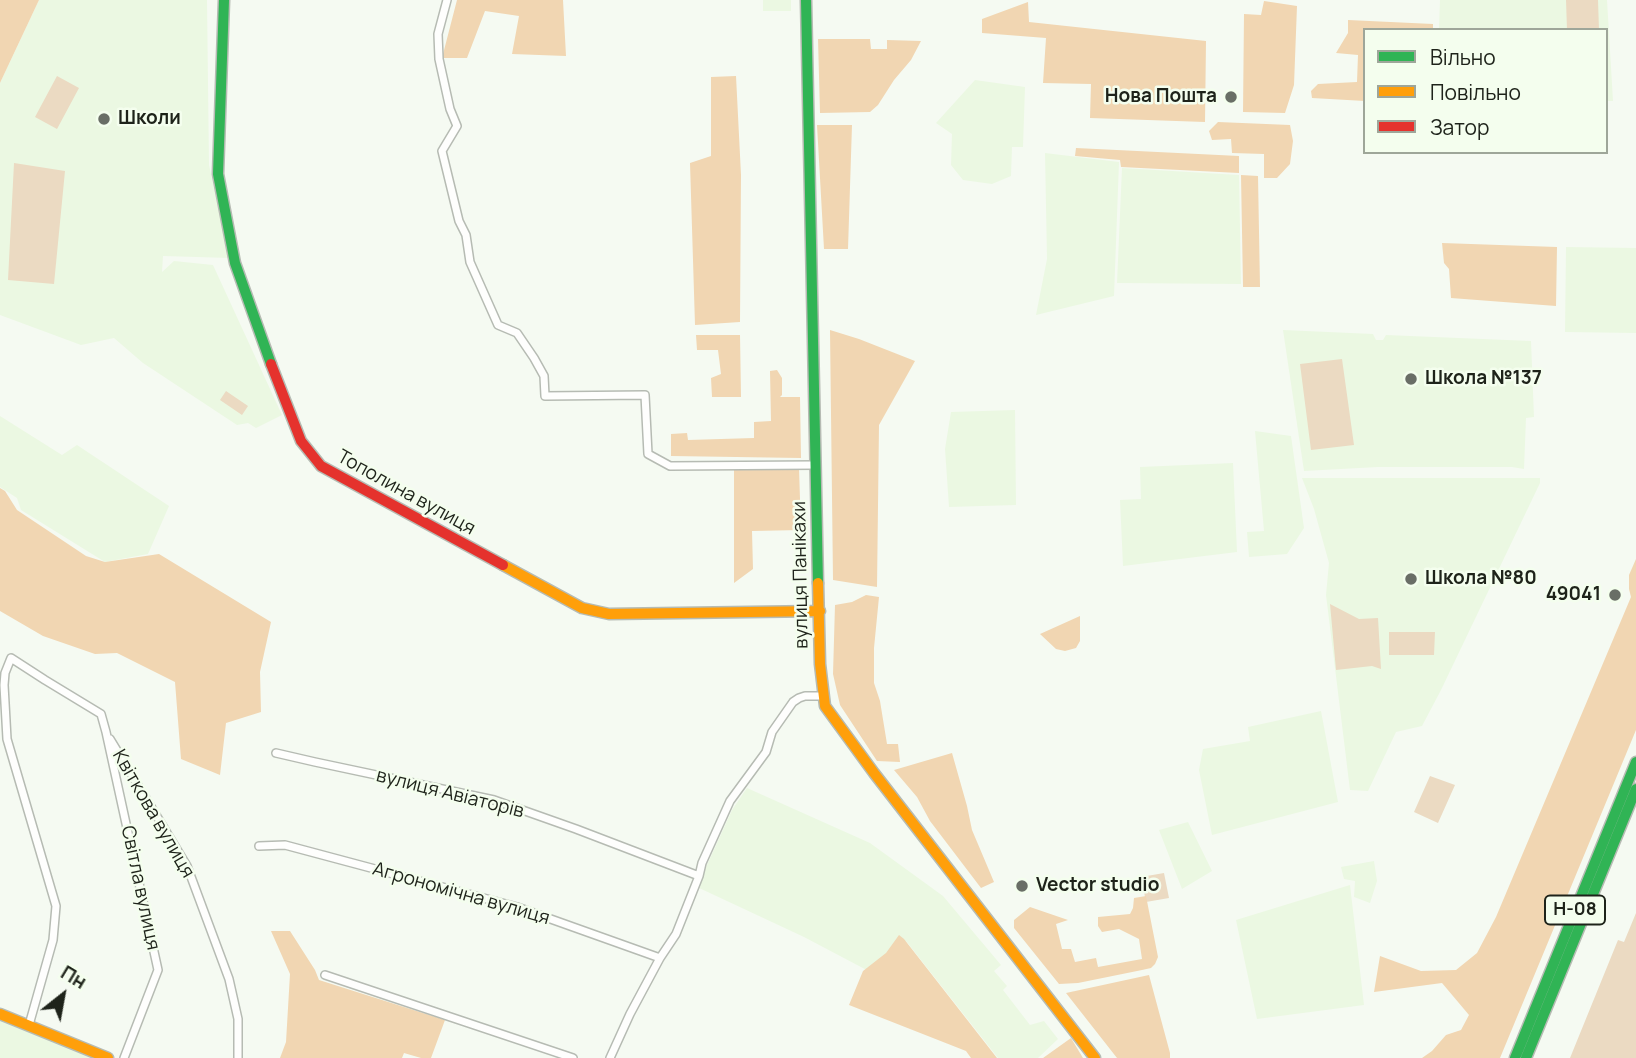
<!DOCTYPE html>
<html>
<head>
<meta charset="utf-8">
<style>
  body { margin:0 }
  #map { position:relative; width:1636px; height:1058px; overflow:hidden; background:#f5faf2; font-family:Manrope,sans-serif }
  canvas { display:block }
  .legend { position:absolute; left:1363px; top:28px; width:245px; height:126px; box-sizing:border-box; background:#f4feee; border:2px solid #9ea699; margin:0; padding:9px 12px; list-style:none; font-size:21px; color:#1e231a }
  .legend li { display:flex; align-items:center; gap:14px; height:35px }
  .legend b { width:35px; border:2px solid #9ea699 }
  .north { position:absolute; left:28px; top:960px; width:70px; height:70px; -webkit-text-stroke:5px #f4feee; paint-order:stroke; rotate:31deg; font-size:19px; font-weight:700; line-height:28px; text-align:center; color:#1e231a }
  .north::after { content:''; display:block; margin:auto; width:24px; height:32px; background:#1e231a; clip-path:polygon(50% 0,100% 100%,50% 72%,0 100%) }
</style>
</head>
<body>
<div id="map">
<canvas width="1636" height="1058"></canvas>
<ul class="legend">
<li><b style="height:9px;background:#30b455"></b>Вільно</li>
<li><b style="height:9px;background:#ff9f0a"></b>Повільно</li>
<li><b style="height:9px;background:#e5322d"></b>Затор</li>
</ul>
<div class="north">Пн</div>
</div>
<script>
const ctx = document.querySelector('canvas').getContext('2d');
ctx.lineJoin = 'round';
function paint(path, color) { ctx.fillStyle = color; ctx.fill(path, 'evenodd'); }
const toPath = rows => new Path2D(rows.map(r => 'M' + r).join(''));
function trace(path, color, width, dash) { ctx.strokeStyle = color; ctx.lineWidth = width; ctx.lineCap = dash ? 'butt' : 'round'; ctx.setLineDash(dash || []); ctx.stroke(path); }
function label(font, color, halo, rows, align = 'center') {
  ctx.font = font + ' Manrope,sans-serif'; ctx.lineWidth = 5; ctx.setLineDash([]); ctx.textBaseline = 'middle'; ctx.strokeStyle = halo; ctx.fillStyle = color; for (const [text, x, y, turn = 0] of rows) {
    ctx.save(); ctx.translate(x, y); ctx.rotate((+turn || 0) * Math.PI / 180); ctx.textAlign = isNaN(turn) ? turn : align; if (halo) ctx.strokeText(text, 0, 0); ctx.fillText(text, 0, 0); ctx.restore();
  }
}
paint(toPath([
  [39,0,207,0,209,165,230,258,163,256,162,272,174,261,213,265,282,415,256,428,248,423,237,425,143,363,114,338,81,345,0,315,0,83],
  [763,0,791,0,791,11,763,11],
  [1440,0,1607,0,1613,101,1606,101,1606,30,1439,30],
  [975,80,1025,87,1023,147,1012,147,1011,176,992,184,963,180,951,165,952,134,936,123],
  [1045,153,1119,162,1114,296,1036,315,1047,259],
  [1122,168,1239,175,1241,284,1117,283],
  [1566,247,1636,248,1636,333,1565,332],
  [1283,330,1373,334,1376,340,1383,340,1386,335,1531,341,1534,417,1526,418,1524,469,1512,467,1378,467,1304,471],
  [1015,410,1016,505,949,507,945,449,951,412],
  [0,416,62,455,77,445,169,506,148,554,105,562,21,510,17,498,0,487],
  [1255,431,1291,436,1304,528,1287,554,1249,557,1247,532,1264,531],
  [1233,463,1237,552,1123,566,1120,500,1141,499,1140,467],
  [1302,478,1540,478,1540,483,1441,690,1422,726,1396,732,1368,791,1350,790,1326,595,1329,563,1314,509],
  [1321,711,1338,802,1212,835,1199,770,1203,749,1250,741,1248,727],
  [747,788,870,843,943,896,1001,965,994,971,1007,986,1003,990,1030,1025,1044,1021,1058,1039,1038,1058,998,1058,906,941,878,976,804,937,697,887,732,810],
  [1188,822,1212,871,1182,889,1159,830],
  [1374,861,1377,881,1370,903,1354,897,1355,881,1344,879,1341,867],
  [1350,885,1364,1005,1257,1019,1236,920],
  [0,1017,39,1032,95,1058,0,1058]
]), '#ebf8e2');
paint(toPath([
  [1566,0,1598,0,1599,30,1567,30],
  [57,76,79,88,57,129,35,117],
  [14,163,65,171,54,284,8,280],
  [1342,359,1354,445,1311,450,1300,364],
  [226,391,248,406,242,415,220,400],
  [1330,604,1359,619,1378,618,1381,669,1372,666,1336,670],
  [1389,632,1435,632,1434,655,1389,655],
  [1430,776,1455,785,1438,823,1414,812],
  [1164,873,1169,898,1146,902,1141,877],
  [1636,913,1636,1058,1570,1058,1618,940,1624,942]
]), '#ebdac2');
paint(toPath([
  [0,0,39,0,0,83],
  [457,0,563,0,566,56,512,54,519,16,485,11,467,58,442,58],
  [1264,1,1297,6,1294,85,1285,113,1243,112,1244,14,1261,15],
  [1028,2,1029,22,1206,41,1205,122,1090,118,1091,84,1043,83,1046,38,982,33,982,19],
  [1348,20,1433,24,1433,30,1365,30,1365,101,1312,98,1311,91,1318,84,1357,82,1358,55,1336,53,1348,33],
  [818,39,870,39,871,49,887,49,887,40,921,41,911,60,894,80,878,105,870,112,820,113],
  [736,76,741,175,740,322,695,325,690,163,711,156,711,77],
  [1218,122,1290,125,1293,141,1290,164,1277,178,1264,178,1264,154,1232,153,1231,139,1212,140,1209,131],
  [817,125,852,125,848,249,824,249],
  [1076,148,1239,156,1239,173,1121,167,1120,160,1075,156],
  [1241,175,1258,176,1260,287,1243,287],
  [1442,243,1557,247,1556,306,1451,298,1449,269,1444,263],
  [830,330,859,339,915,361,879,425,877,587,833,580],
  [696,335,740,335,741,397,712,397,711,378,721,374,718,350,697,350],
  [777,370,782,378,782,395,780,397,800,397,801,458,671,456,671,434,687,433,688,440,754,438,754,422,771,421,770,371],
  [799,468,801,530,752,531,753,569,734,583,734,469],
  [0,488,5,491,17,510,86,556,105,562,159,554,271,622,260,672,261,712,226,723,220,775,181,759,175,682,117,653,95,654,43,636,0,611],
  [1636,559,1636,730,1500,1058,1422,1058,1432,1051,1446,1035,1461,1030,1469,1015,1442,983,1374,992,1380,956,1421,971,1456,970,1477,953,1496,917,1631,597,1629,589,1629,575],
  [866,595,879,597,874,648,874,683,880,701,887,744,898,744,900,762,877,761,840,705,833,674,835,605,852,602],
  [1080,616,1080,641,1076,648,1065,651,1056,649,1040,634],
  [952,753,967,806,972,830,994,882,981,888,930,821,917,797,894,770],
  [1146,896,1158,957,1155,964,1151,968,1142,970,1078,983,1059,984,1014,928,1014,920,1030,907,1068,920,1056,924,1062,949,1071,949,1075,962,1096,958,1098,967,1142,959,1139,939,1119,929,1102,932,1098,926,1098,917,1130,914,1133,908,1134,898],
  [271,931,290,931,315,970,319,980,445,1020,431,1058,421,1058,404,1053,402,1058,280,1058,286,1042,290,974],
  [899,935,904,939,997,1058,971,1058,966,1051,849,1005,863,971,886,953],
  [1149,975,1170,1053,1170,1058,1117,1058,1066,993],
  [1071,1038,1083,1058,1043,1058]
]), '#f1d6b2');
const street = toPath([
  [447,0,438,34,439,59,450,109,457,126,442,151,459,221,466,235,470,262,498,325,517,333,534,358,544,376,545,396,645,395,648,454,670,466,816,465],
  [110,739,187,866,229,979,238,1019,238,1058],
  [276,753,315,762,494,800,576,829,699,876],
  [259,846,285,845,517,907,660,958],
  [325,975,573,1058],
  [29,1025,53,940,56,906,7,739,4,685,5,673,11,658,45,680,101,714,106,732,158,970,124,1058],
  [610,1058,630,1014,660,958,676,934,699,876,702,863,730,801,766,752,772,732,793,702,799,698,805,696,823,696]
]);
const fast = toPath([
  [224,0,218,174,235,263,271,364],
  [806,0,818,583],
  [1515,1058,1636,762],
  [1526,1058,1636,789]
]);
const slow = toPath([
  [503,565,582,608,609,614,820,611],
  [818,583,820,664,825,706,874,773,1095,1058],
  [0,1014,108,1058]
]);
const jam = toPath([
  [271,364,301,441,321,466,503,565]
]);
trace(street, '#b6bbb3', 10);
trace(fast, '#b6bbb3', 13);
trace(slow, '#b6bbb3', 13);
trace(jam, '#b6bbb3', 13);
trace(street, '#fefefd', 7);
trace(fast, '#30b455', 10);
trace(slow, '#ff9f0a', 10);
trace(jam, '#e5322d', 10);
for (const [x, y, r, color] of [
  [1231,97,7,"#696e66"],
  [104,119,7,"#696e66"],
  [1411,379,7,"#696e66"],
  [1411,579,7,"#696e66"],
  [1615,595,7,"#696e66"],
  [1022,886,7,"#696e66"]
]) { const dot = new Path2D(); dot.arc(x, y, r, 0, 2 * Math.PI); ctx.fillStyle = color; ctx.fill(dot); trace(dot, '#f4feee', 2.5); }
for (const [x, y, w] of [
  [1575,910,60]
]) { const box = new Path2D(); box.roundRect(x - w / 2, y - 14.5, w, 29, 5); ctx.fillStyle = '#f4feee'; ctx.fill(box); trace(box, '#1e231a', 2); }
label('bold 18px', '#1e231a', null, [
  ["Н-08",1575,910]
]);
label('bold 19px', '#1e231a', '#f4feee', [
  ["Нова Пошта",1217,97,"right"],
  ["Школи",118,119],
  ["Школа №137",1425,379],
  ["Школа №80",1425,579],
  ["49041",1601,595,"right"],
  ["Vector studio",1036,886]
], 'left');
label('19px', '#1e231a', '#f4feee', [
  ["Тополина вулиця",406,493,29],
  ["вулиця Панікахи",801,575,-91],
  ["вулиця Авіаторів",450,794,14],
  ["Квіткова вулиця",153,814,60],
  ["Світла вулиця",140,888,78],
  ["Агрономічна вулиця",461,894,16]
]);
</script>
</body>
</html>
